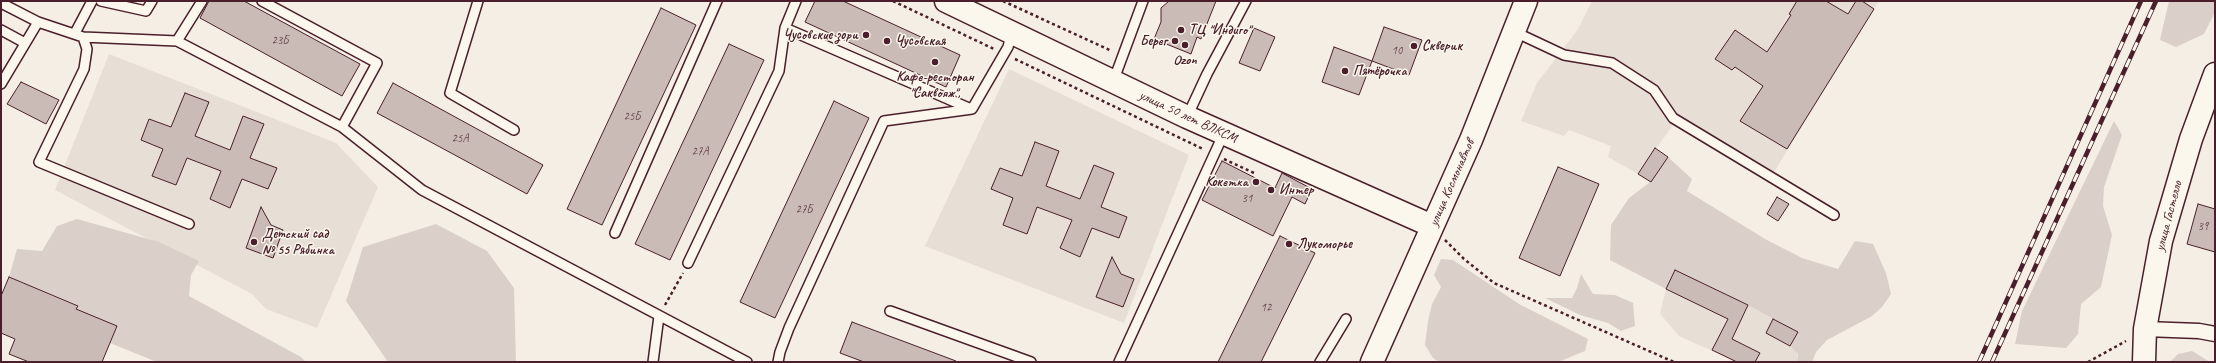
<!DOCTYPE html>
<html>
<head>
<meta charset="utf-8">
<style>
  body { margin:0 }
  #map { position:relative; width:2216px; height:363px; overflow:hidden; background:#f4eee4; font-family:Caveat,sans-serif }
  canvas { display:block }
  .frame { position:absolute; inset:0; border:2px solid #4a1f2b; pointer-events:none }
</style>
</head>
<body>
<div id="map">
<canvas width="2216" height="363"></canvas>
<div class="frame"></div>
</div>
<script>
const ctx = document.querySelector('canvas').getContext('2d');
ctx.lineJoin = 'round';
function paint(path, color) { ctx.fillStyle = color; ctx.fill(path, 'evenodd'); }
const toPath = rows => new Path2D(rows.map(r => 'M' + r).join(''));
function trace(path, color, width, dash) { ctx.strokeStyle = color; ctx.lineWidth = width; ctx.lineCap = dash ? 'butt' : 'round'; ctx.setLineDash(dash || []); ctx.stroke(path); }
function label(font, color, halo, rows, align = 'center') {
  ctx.font = font + ' Caveat,sans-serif'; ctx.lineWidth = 3; ctx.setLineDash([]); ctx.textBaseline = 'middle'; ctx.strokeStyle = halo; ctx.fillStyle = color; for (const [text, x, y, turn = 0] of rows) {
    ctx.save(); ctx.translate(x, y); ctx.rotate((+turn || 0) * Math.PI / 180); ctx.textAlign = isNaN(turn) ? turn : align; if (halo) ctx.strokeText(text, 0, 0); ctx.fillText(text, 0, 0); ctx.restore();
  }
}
paint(toPath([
  [1592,1,1879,1,1774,172,1680,115,1638,174,1608,157,1611,146,1569,130,1564,136,1521,121,1537,83,1578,29],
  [109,54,336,143,378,187,317,328,266,309,252,294,55,190],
  [1009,69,1189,155,1124,323,925,246],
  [1675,270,1748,305,1798,332,1797,362,1737,362,1679,336,1660,314,1666,289]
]), '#e7dfd6');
paint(toPath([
  [2169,1,2215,1,2215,12,2204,34,2176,47,2160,40],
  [2114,121,2122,135,2104,187,2103,206,2112,235,2101,287,2081,304,2078,334,2066,348,2015,344,2022,311],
  [1668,157,1692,179,1687,191,1765,239,1802,258,1838,269,1855,241,1873,244,1886,273,1891,294,1882,307,1872,316,1827,340,1816,352,1812,362,1797,362,1798,354,1790,346,1797,332,1748,305,1675,270,1666,289,1610,260,1611,225,1629,198,1650,182],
  [77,219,159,242,199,261,191,275,189,296,301,357,306,362,157,362,110,343,117,327,76,309,77,305,9,277,17,249,42,251,57,226],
  [436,224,487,251,514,288,516,362,388,362,346,301,363,247],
  [1441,259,1453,260,1519,304,1588,339,1585,351,1558,362,1439,362,1433,358,1425,345,1428,321,1432,304,1441,287,1434,275],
  [1581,274,1593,294,1615,295,1633,303,1635,326,1621,331,1608,323,1580,315,1545,298,1572,298,1577,288],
  [2192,351,2210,362,2170,362,2178,354]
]), '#dbd0c9');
const building = toPath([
  [209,1,244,1,360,64,342,96,200,18,209,1],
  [815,1,843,1,960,55,946,87,805,22,815,1],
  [1169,1,1216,1,1201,39,1197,37,1191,54,1154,39,1161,22,1161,8,1169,1],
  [1797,1,1826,1,1848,14,1856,1,1862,1,1874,9,1787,149,1740,121,1763,86,1735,67,1732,70,1715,59,1735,30,1767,52,1791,15,1789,14,1797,1],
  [661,8,696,25,602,225,567,209,661,8],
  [1384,27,1422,40,1409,75,1372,61,1384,27],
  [1254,28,1275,37,1260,71,1239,63,1254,28],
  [729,44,764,60,670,260,635,244,729,44],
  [1334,47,1372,61,1359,95,1322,82,1334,47],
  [21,82,59,100,46,124,7,104,21,82],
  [393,83,543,165,527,194,377,113,393,83],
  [185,93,209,102,195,136,230,150,243,116,264,124,250,158,277,168,268,189,242,179,230,208,210,199,221,171,187,158,176,185,152,176,163,149,141,140,149,119,171,127,185,93],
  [834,101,869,118,775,318,740,302,834,101],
  [1035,142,1059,151,1046,186,1080,199,1094,165,1114,173,1101,207,1127,217,1119,238,1092,228,1080,257,1060,248,1072,220,1037,207,1027,234,1003,225,1013,198,991,189,1000,168,1022,176,1035,142],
  [1655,148,1668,157,1651,182,1638,174,1655,148],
  [1222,161,1275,188,1282,173,1312,189,1305,204,1292,197,1273,236,1202,200,1222,161],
  [1558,167,1599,184,1560,276,1519,258,1558,167],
  [1777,197,1789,204,1778,221,1767,214,1777,197],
  [2198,204,2215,209,2215,252,2187,244,2198,204],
  [261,207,271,225,283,230,273,258,246,248,261,207],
  [1280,236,1315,253,1261,362,1218,362,1280,236],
  [1112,257,1121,274,1134,279,1123,307,1096,297,1112,257],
  [1675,270,1748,305,1732,339,1760,353,1755,362,1737,362,1712,350,1728,319,1666,289,1675,270],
  [9,277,78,306,76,309,117,326,102,362,29,362,9,354,15,339,1,333,1,296,9,277],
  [1773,319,1798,332,1790,346,1766,333,1773,319],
  [852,322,956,361,956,362,864,362,840,353,852,322]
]);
paint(building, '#cabbb6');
trace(building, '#4a1f2b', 1);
const service = toPath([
  [101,1,146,11,152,1],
  [262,1,377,63,342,127],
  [478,1,450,93,514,130],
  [1,3,38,22,83,37,177,41,342,127,422,190,747,362],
  [785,28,971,109],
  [1,30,25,43],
  [1515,32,1564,55,1612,63,1654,90,1673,118,1834,215],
  [75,33,92,1],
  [83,37,87,49,84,69,39,162,189,224],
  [177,41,202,1],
  [1113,82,1143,1],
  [1,84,38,22],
  [1187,117,1207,74,1246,1],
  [615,233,717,1],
  [688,263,779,71,785,28,796,1],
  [890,311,1031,362],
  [653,362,659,316],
  [778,362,780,352,789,328,884,121,972,109,1008,47,1012,32],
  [1119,362,1224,133],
  [1320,362,1346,319]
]);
const pedestrian = toPath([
  [2145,329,2199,331,2215,334]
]);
const tertiary = toPath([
  [946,1,1187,117,1432,226],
  [1372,362,1471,140,1526,1],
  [2144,362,2145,329,2161,241,2191,139,2215,74]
]);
trace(service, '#4a1f2b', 12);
trace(pedestrian, '#4a1f2b', 17);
trace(tertiary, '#4a1f2b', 25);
trace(toPath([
  [893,1,994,49],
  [1003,1,1112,51],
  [1015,59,1203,149],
  [1224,159,1256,174],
  [1445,240,1464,259,1494,283,1674,362],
  [665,305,683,273],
  [2088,362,2126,341]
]), '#4a1f2b', 2.5, [3, 3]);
trace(service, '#fbf7ec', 9);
trace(pedestrian, '#fbf7ec', 14);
trace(tertiary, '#fbf7ec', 22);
const rail = toPath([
  [1979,362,2141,1],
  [1992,362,2156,1]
]);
trace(rail, '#4a1f2b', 4.5);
trace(rail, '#fbf7ec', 3, [9]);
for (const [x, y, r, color] of [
  [1181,30,4,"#4a1f2b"],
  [866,35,4,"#4a1f2b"],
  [887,41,4,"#4a1f2b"],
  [1175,41,4,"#4a1f2b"],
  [1185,45,4,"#4a1f2b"],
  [1414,46,4,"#4a1f2b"],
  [935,62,4,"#4a1f2b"],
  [1345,71,4,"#4a1f2b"],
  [1256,182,4,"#4a1f2b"],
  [1271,190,4,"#4a1f2b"],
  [254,242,4,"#4a1f2b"],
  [1289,244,4,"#4a1f2b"]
]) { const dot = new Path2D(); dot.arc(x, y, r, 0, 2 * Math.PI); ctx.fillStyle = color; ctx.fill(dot); trace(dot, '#fbf7ec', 1.5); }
label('12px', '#6a464e', null, [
  ["23Б",280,41],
  ["10",1397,51],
  ["25Б",632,117],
  ["25А",460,139],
  ["27А",700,152],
  ["31",1247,199],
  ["27Б",804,210],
  ["39",2203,227],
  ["12",1266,308]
]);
label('bold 14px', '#4a1f2b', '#fbf7ec', [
  ["ТЦ \"Индиго\"",1189,30],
  ["Чусовские зори",858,35,"right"],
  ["Чусовская",895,41],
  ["Берег",1167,41,"right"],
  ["Скверик",1422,46],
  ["Ozon",1185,60,"center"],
  ["Пятёрочка",1353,71],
  ["Кафе-ресторан",935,77,"center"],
  ["\"Саквояж\",",935,93,"center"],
  ["Кокетка",1248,182,"right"],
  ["Интер",1279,190],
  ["Детский сад",262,234],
  ["№ 55 Рябинка",262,250],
  ["Лукоморье",1297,244]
], 'left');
label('14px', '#4a1f2b', '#fbf7ec', [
  ["улица 50 лет ВЛКСМ",1188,117,25],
  ["улица Космонавтов",1452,183,-66],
  ["улица Гастелло",2169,216,-75]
]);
</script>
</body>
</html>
